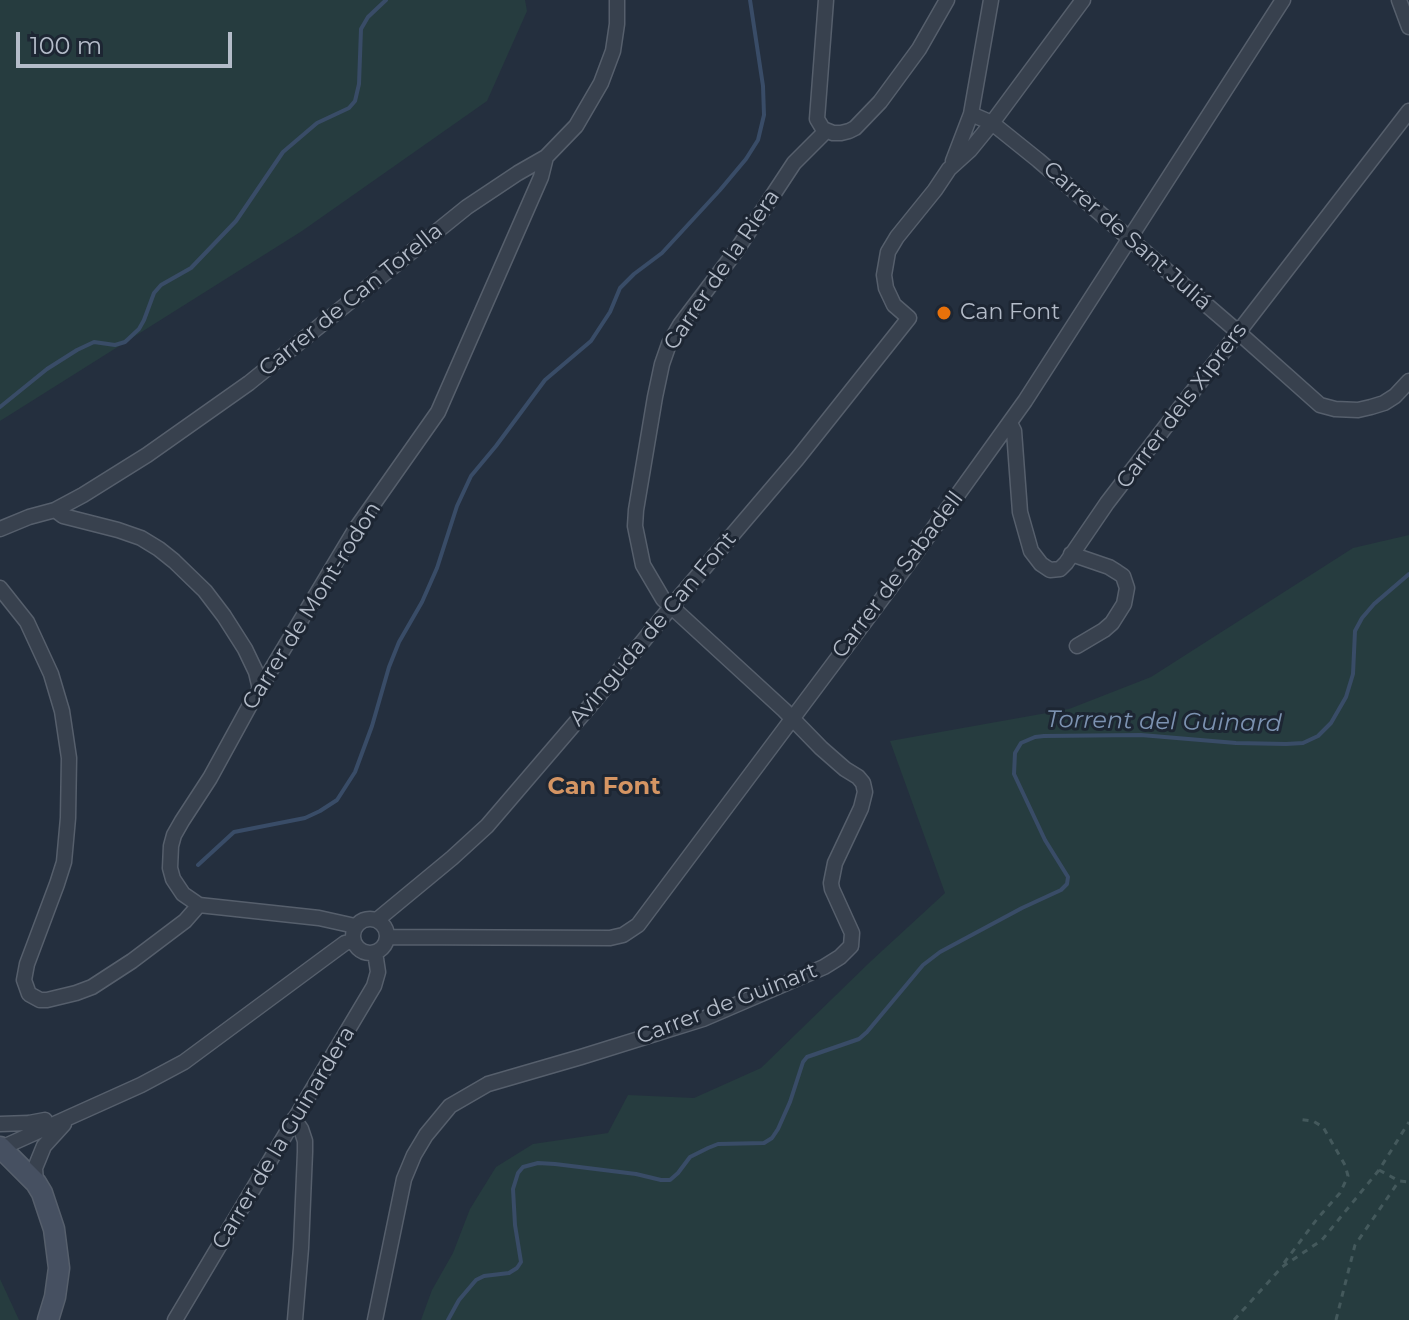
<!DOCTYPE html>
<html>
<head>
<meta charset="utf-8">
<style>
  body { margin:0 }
  #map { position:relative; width:1409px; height:1320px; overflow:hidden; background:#242f3e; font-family:Montserrat,sans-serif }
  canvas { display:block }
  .scale { position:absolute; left:16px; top:32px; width:216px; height:36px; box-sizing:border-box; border:4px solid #b4bcc9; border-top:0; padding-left:10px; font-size:24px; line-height:28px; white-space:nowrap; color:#b4bcc9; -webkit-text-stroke:6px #1d2633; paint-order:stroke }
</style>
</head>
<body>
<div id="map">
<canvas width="1409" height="1320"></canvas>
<div class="scale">100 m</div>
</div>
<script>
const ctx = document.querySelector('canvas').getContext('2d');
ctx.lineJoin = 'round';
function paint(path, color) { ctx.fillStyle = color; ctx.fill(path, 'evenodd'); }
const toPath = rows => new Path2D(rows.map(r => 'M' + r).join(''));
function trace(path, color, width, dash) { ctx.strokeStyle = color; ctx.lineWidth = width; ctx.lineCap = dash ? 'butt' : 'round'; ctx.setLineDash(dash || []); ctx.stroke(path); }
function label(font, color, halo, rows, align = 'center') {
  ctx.font = font + ' Montserrat,sans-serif'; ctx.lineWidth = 6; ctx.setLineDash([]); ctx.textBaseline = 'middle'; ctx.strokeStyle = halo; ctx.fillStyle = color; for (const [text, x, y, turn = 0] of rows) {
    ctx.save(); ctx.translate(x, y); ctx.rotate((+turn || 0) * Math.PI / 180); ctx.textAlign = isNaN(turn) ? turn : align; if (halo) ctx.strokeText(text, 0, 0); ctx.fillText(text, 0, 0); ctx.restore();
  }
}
paint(toPath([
  [0,0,525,0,527,11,487,101,302,231,0,421],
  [1409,535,1409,1320,421,1320,432,1290,453,1253,470,1209,496,1167,533,1144,608,1133,628,1095,694,1098,761,1068,870,962,945,893,890,741,1069,709,1151,677,1353,548],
  [0,1279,7,1294,19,1320,0,1320]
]), '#263c3f');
trace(toPath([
  [0,407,47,369,77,350,94,342,115,345,125,342,139,329,144,320,154,293,161,285,191,268,236,221,283,152,317,123,349,108,355,101,359,84,361,29,368,17,386,0],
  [198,865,234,832,305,818,320,811,337,800,355,772,372,726,389,667,399,642,422,602,437,568,457,506,471,476,496,446,545,380,591,341,610,312,620,288,634,274,662,253,720,190,746,159,758,140,764,115,763,86,750,0],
  [448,1320,459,1300,476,1280,484,1276,509,1273,517,1268,521,1262,515,1225,513,1189,518,1173,523,1167,538,1163,555,1164,636,1174,661,1180,670,1180,678,1173,690,1157,708,1148,718,1144,764,1143,772,1138,778,1129,790,1102,803,1062,807,1057,859,1039,867,1032,923,965,940,952,1022,908,1061,890,1067,884,1068,877,1045,840,1014,774,1015,753,1021,743,1035,737,1044,736,1141,735,1236,743,1286,744,1303,743,1318,736,1331,723,1346,697,1353,674,1355,631,1362,618,1374,604,1409,574]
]), '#394c67', 4);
const street = toPath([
  [826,0,817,119,823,129,833,133,841,133,849,131,855,128,880,102,919,49,947,0],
  [1399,0,1409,27],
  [971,114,992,123,1038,160,1238,332,1320,405,1335,409,1358,410,1371,407,1384,403,1395,396,1409,381],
  [953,161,971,114,991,0],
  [1010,423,1014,431,1020,512,1031,551,1041,564,1050,570,1060,569,1066,563,1107,503,1163,430,1409,111],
  [55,510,63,516,118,530,141,538,159,549,174,561,205,591,224,616,245,649,256,672,260,689],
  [0,529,29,517,55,510,83,495,147,455,249,383,467,207,518,173,546,157,576,126,601,83,613,51,617,24,617,0],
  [1071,554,1109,567,1117,572,1123,576,1127,588,1124,604,1112,623,1104,630,1077,646],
  [0,588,27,622,51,674,62,711,69,758,68,818,64,862,57,884,27,964,24,980,29,994,40,1000,47,1000,76,993,92,987,132,961,185,921,199,905],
  '353 936a17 17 0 1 1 34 0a17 17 0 1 1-34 0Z',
  [377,920,452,858,487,826,595,700,671,607,797,459,909,318,894,305,886,288,884,275,888,252,897,237,935,190,949,169,970,150,992,123,1083,0],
  [355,926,319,918,199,905,183,894,173,879,170,868,171,846,174,835,182,821,210,778,250,705,355,530,438,412,541,177,546,157],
  [387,937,610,938,623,935,638,925,908,564,1025,401,1283,0],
  [294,1119,301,1129,305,1141,305,1152,301,1248,295,1320],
  [0,1124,29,1123,45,1120],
  [1,1148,141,1085,184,1062,330,954,345,943,353,941],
  [36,1183,35,1168,44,1146,64,1124],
  [175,1320,374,986,378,972,375,952],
  [375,1320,404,1179,414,1155,426,1135,450,1106,488,1084,581,1057,703,1019,824,967,840,957,851,946,852,933,832,889,831,883,835,863,861,808,865,792,863,783,858,777,845,769,821,748,784,710,663,599,643,565,635,526,636,510,655,397,662,364,669,344,680,325,736,251,794,163,826,131]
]);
const secondary = toPath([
  [0,1147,36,1183,42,1193,54,1229,59,1268,55,1297,48,1320]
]);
trace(street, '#565f6c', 17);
trace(secondary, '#565f6c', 23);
trace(toPath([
  [1379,1170,1399,1181,1409,1182],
  [1284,1263,1317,1219,1340,1193,1348,1176,1345,1165,1323,1127,1313,1121,1297,1119],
  [1234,1320,1282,1267,1322,1240,1379,1170,1409,1122],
  [1336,1320,1355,1245,1399,1181]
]), '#44595c', 3, [6, 6]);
trace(street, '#38414e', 14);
trace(secondary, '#465061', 20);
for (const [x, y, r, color] of [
  [944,313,8,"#e8710a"]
]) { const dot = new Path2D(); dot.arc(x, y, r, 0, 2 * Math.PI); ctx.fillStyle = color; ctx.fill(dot); trace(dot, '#1d2633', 3); }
label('22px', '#b4bcc9', '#1d2633', [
  ["Carrer de Sant Juliá",1127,236,41],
  ["Carrer de la Riera",722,270,-56],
  ["Carrer de Can Torella",351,300,-39],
  ["Carrer dels Xiprers",1182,406,-53],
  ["Carrer de Sabadell",898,575,-53],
  ["Carrer de Mont-rodon",312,606,-58],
  ["Avinguda de Can Font",653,629,-50],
  ["Carrer de Guinart",727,1004,-21],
  ["Carrer de la Guinardera",284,1138,-59]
]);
label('22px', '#b4bcc9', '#1d2633', [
  ["Can Font",960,313]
], 'left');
label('italic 24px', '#7c92b1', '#1d2633', [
  ["Torrent del Guinard",1164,722,1]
]);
label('bold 24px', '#d59563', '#1d2633', [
  ["Can Font",604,787]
]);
</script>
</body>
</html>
